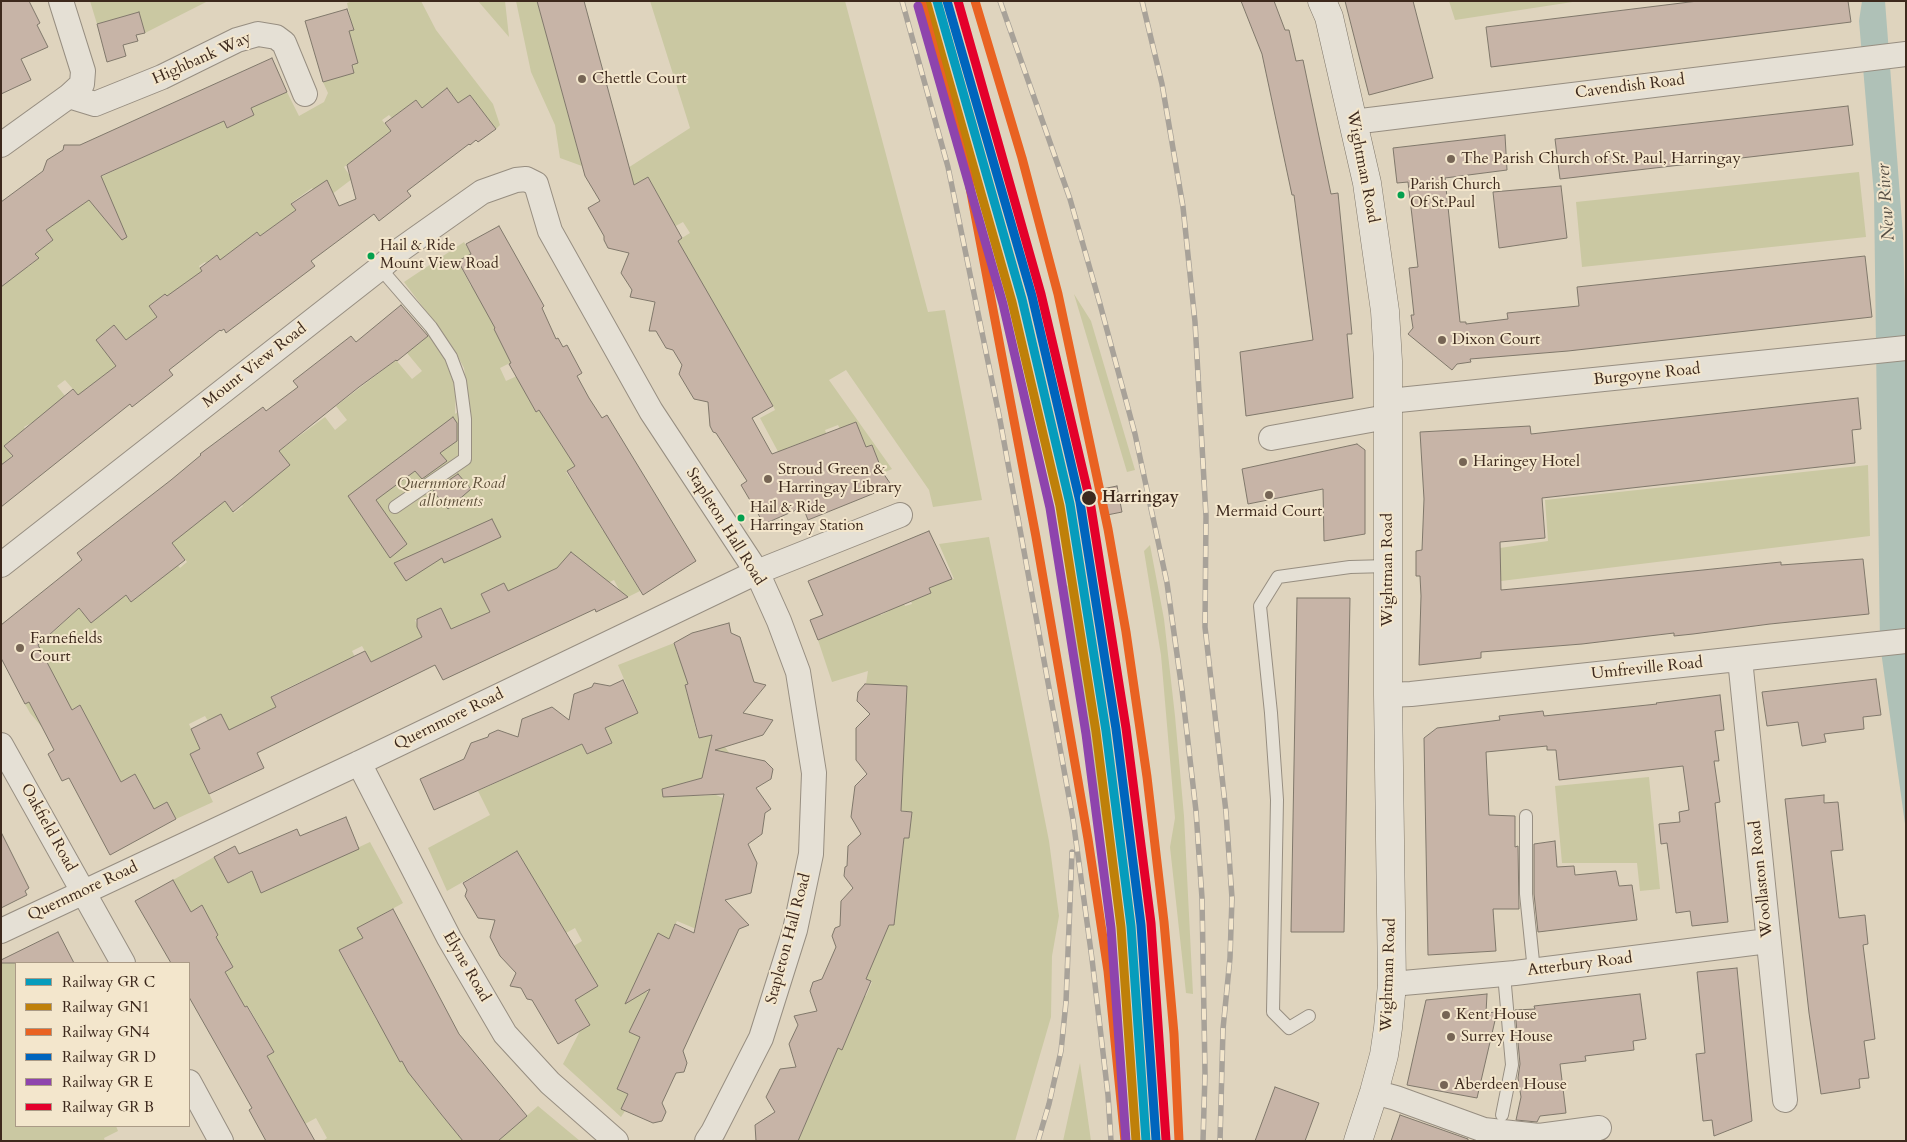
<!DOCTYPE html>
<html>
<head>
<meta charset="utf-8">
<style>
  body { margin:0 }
  #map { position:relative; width:1907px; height:1142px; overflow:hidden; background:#dfd4be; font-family:Cardo,serif }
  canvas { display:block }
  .frame { position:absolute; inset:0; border:2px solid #3d291d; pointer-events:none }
  .legend { position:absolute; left:15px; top:962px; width:175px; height:165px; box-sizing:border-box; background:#f3e6cc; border:1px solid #aa9a86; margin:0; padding:6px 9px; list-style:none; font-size:15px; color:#3d291d }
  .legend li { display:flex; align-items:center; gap:10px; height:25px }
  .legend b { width:25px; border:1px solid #aa9a86 }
</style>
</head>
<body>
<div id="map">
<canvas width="1907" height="1142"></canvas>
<div class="frame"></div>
<ul class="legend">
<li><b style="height:6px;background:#069cbc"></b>Railway GR C</li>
<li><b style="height:6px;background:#bf8009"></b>Railway GN1</li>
<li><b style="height:6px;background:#e96222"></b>Railway GN4</li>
<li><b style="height:6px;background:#0065bd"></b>Railway GR D</li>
<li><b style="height:6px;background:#8e44ad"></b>Railway GR E</li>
<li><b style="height:6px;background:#e4002b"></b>Railway GR B</li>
</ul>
</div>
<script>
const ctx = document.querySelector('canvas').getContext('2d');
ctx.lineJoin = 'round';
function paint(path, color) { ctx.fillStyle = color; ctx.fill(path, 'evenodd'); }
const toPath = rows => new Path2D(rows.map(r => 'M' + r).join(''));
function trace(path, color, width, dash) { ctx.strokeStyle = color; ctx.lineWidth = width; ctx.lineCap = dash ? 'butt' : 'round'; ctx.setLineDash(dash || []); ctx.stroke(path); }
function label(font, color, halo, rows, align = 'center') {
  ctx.font = font + ' Cardo,serif'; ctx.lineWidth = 4; ctx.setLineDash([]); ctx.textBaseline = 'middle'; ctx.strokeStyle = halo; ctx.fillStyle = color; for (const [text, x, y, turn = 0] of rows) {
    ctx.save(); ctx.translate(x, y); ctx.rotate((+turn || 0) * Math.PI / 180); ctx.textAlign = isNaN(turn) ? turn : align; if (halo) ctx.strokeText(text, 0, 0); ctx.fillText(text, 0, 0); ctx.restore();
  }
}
paint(toPath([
  [90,1,208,1,145,33,139,12,97,24],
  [353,1,421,1,436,30,493,104,500,125,496,129,470,95,458,103,447,88,434,123,416,100,392,118,389,115,382,120,403,147,361,165,356,158,344,167,352,179,323,201,312,188,291,203,296,210,260,236,257,232,220,260,217,255,206,263,205,262,199,266,202,271,173,304,165,294,149,306,157,317,154,319,160,328,133,349,114,325,105,332,110,339,101,346,116,366,79,396,65,380,57,386,70,402,24,427,25,429,5,446,12,456,1,465,1,286,14,277,1,260,10,242,28,267,39,258,35,254,53,240,41,225,89,200,112,202,101,177,109,173,224,120,227,128,254,115,251,108,287,92,299,116,324,102,328,93,323,82,354,72,349,31,353,30,347,3],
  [478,1,505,1,509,37],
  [516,1,537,1,582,166,560,158,555,125,531,72],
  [650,1,845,1,928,312,945,310,982,500,933,507,929,490,846,370,829,380,892,469,883,473,872,445,866,447,856,422,840,429,838,425,825,430,835,457,825,461,816,437,787,448,790,474,760,418,775,410,773,406,752,369,661,251,690,233,683,222,670,229,657,193,648,177,629,188,620,173,690,128],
  [1449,1,1579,1,1455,20],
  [1859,172,1866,237,1582,267,1576,202],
  [464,242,471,254,458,262,471,286,484,279,499,302,512,362,500,368,506,381,532,369,528,397,536,412,551,404,555,435,564,449,574,442,585,460,566,472,576,487,591,478,591,510,603,531,619,522,634,546,618,555,640,591,624,599,614,580,587,593,554,584,548,572,532,580,513,601,504,583,481,594,490,612,451,630,441,608,415,620,423,638,371,662,362,646,352,651,360,667,330,673,327,669,271,696,276,707,254,718,231,735,221,714,208,721,205,716,189,724,200,749,190,754,213,802,176,819,167,802,139,817,141,784,135,774,121,782,80,705,41,726,30,713,25,704,59,686,32,635,48,637,79,608,91,623,102,614,116,583,131,602,152,586,140,571,162,546,180,568,187,562,171,542,223,498,234,513,243,506,231,490,289,465,279,451,325,417,335,430,347,420,336,406,396,360,412,379,422,371,407,353,430,334,444,355,456,384,455,414,466,406,468,396,464,368,456,353,450,343,404,282],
  [1074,294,1091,321,1135,470,1127,472],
  [1868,465,1870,536,1501,581,1500,548,1548,541,1545,500],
  [989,537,1049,841,1059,916,1052,956,1051,1017,1015,1141,798,1141,837,1047,842,1049,853,1024,859,993,866,996,872,982,866,979,885,924,894,925,904,838,909,838,912,812,899,810,907,686,866,684,868,671,832,682,818,640,851,626,878,610,881,615,889,611,885,603,902,600,905,606,912,604,911,601,931,593,929,588,951,579,954,579,939,544],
  [1150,545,1164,619,1175,716,1184,816,1193,994,1186,993,1170,847,1175,818,1161,655,1144,551],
  [1073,584,1102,783,1103,826,1063,587],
  [674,643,678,656,696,651,703,679,685,685,688,697,707,692,712,707,692,713,698,738,720,732,725,747,730,754,702,778,685,783,689,796,716,795,723,798,698,912,701,931,677,921,663,951,634,986,664,1000,629,1032,651,1042,635,1048,629,1062,640,1067,618,1089,628,1094,622,1109,625,1111,621,1117,563,1064,580,1031,590,1025,551,960,582,941,575,928,566,933,527,919,550,906,535,881,502,878,525,864,517,851,447,891,428,848,490,815,478,791,582,744,587,754,612,743,605,728,638,712,618,665],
  [1649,777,1660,889,1640,891,1637,863,1562,863,1555,786],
  [370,842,403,903,358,928,363,938,339,951,355,980,379,967,362,993,377,1021,401,1009,385,1034,400,1062,402,1061,406,1068,426,1057,420,1088,463,1141,323,1141,327,1138,316,1118,305,1124,267,1056,274,1052,248,1006,245,1007,225,972,233,967,224,951,208,941,218,935,201,906,191,912,173,880,214,857,228,883,252,872,261,893],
  [13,954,18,963,16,963,16,1126,116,1126,118,1131,104,1138,105,1141,1,1141,1,961],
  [1080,1063,1091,1141,1063,1141],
  [538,1106,580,1141,498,1141]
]), '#cac8a2');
paint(toPath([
  [1862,1,1885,1,1903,235,1906,335,1906,831,1880,644,1874,195,1859,21]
]), '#afc1b7');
const building = toPath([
  [1,1,29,1,40,23,37,25,48,47,21,59,31,80,1,94,1,1],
  [537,1,584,1,634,185,648,177,682,238,678,241,773,406,752,418,772,454,856,422,866,447,872,445,883,473,892,486,808,520,803,507,764,524,741,485,747,481,716,433,713,432,710,426,708,402,694,399,679,374,682,365,673,350,666,348,656,331,649,331,655,302,630,297,632,290,621,273,629,253,608,248,604,240,604,236,588,208,600,201,585,176,537,1],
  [1241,1,1274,1,1285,30,1289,30,1296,61,1303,60,1331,194,1338,193,1352,334,1347,334,1353,398,1246,416,1240,352,1313,340,1294,195,1292,195,1262,54,1241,1],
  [1345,1,1413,1,1433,78,1369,95,1345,1],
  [1698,1,1848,1,1851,22,1491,67,1486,27,1698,1],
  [347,9,354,30,349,31,358,63,352,65,354,73,323,82,305,21,347,9],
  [139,12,145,33,136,35,138,41,123,45,126,56,107,62,97,24,139,12],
  [272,58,287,92,251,108,254,115,227,128,224,121,101,176,127,237,122,240,89,200,46,230,53,240,35,254,39,258,1,287,1,202,43,171,47,160,63,150,64,145,80,145,272,58],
  [447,88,458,103,470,95,496,129,478,142,476,140,470,145,469,144,407,191,411,196,379,221,374,214,311,261,315,266,226,333,224,329,221,331,220,330,196,349,169,370,173,375,132,407,130,404,1,507,1,465,13,456,4,446,73,389,78,395,116,366,96,340,114,325,126,340,157,317,149,306,165,294,167,296,202,271,200,268,217,255,220,260,257,232,260,236,296,210,291,204,327,180,339,206,356,199,347,165,391,131,385,123,416,100,422,108,447,88],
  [1848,106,1853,145,1560,179,1555,139,1848,106],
  [1505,135,1507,170,1445,178,1460,322,1466,322,1466,324,1508,319,1507,313,1579,306,1577,287,1865,256,1872,317,1568,351,1470,359,1471,362,1457,364,1452,370,1408,334,1413,328,1411,315,1414,315,1409,268,1418,267,1408,182,1397,183,1393,148,1505,135],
  [1561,186,1567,238,1499,248,1493,192,1561,186],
  [499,226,544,306,542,308,556,339,558,338,563,347,567,345,582,373,577,376,589,398,602,418,607,415,696,561,643,595,567,471,575,466,539,410,536,412,509,364,511,363,494,329,495,328,458,261,471,254,466,244,499,226],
  [401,305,428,336,397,361,396,360,359,387,279,451,290,465,233,512,225,501,172,543,185,560,131,602,126,595,91,623,79,608,38,645,72,710,80,705,121,782,135,774,154,809,167,802,176,819,110,855,69,778,62,781,48,754,54,750,29,702,25,704,1,658,1,625,82,560,77,553,171,480,201,455,200,454,263,407,266,411,298,387,293,381,351,336,356,342,401,305],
  [1858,398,1861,429,1852,430,1855,463,1542,498,1545,538,1500,542,1501,590,1566,584,1781,562,1781,565,1863,559,1869,614,1770,624,1693,634,1674,636,1674,633,1582,644,1481,652,1481,658,1419,665,1421,596,1420,576,1416,576,1416,551,1422,550,1424,499,1420,432,1530,426,1531,434,1858,398],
  [453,417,457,423,457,441,440,453,447,461,422,479,415,471,376,500,407,544,390,558,348,496,453,417],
  [1357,444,1365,450,1365,534,1324,541,1323,489,1248,504,1242,469,1357,444],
  [458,474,471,489,448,509,433,491,458,474],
  [1117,486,1122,512,1102,516,1097,490,1117,486],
  [492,519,501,537,475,549,444,563,442,558,406,581,394,563,492,519],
  [929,531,952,579,929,588,931,593,818,640,810,620,823,615,808,581,929,531],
  [571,552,628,597,596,612,595,609,443,680,435,665,257,753,264,768,209,794,190,754,200,749,191,729,221,714,229,730,276,707,271,697,365,651,371,662,422,637,417,627,417,619,441,608,451,629,490,612,481,594,504,583,508,591,557,568,571,552],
  [1297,598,1350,598,1344,932,1291,932,1297,598],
  [729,623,731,633,740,637,754,682,766,685,743,713,773,720,763,735,715,750,765,761,773,769,771,779,756,788,771,809,765,813,762,834,748,844,757,863,751,893,725,900,749,925,739,929,683,1051,687,1063,684,1072,676,1073,662,1103,666,1112,662,1121,653,1123,621,1109,628,1094,617,1089,640,1037,629,1032,650,989,625,1004,658,933,669,939,675,924,694,933,724,794,663,797,662,789,702,778,712,735,699,738,685,685,688,684,674,643,692,633,729,623],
  [1876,679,1881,715,1863,717,1864,729,1824,734,1826,742,1802,746,1798,722,1767,726,1762,692,1876,679],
  [623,680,638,713,605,728,612,743,587,754,582,744,434,810,420,779,464,759,471,743,488,737,489,734,498,730,518,737,522,719,552,707,569,720,574,694,592,687,594,683,610,686,623,680],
  [865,684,907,686,901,811,912,812,909,838,904,838,894,925,889,925,866,979,871,981,842,1050,838,1048,798,1141,756,1141,755,1125,775,1112,766,1097,780,1069,796,1067,789,1044,798,1025,794,1016,817,1011,810,991,813,982,822,979,836,947,832,936,835,928,840,926,841,901,853,888,844,876,845,867,847,866,848,846,861,834,851,817,855,786,867,774,856,760,856,728,870,714,857,701,858,692,865,684],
  [1720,695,1724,730,1715,731,1719,761,1714,761,1720,802,1715,803,1728,922,1692,926,1690,911,1676,913,1667,843,1661,844,1659,824,1680,822,1679,812,1689,810,1683,766,1559,780,1556,750,1547,750,1547,746,1486,752,1489,815,1515,816,1515,847,1518,846,1519,909,1493,909,1496,951,1428,955,1424,738,1437,728,1500,720,1499,716,1543,711,1544,716,1657,704,1656,703,1720,695],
  [1824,795,1824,803,1838,802,1843,850,1831,851,1839,918,1865,915,1868,944,1863,945,1875,1039,1864,1041,1869,1078,1859,1079,1860,1088,1821,1094,1809,1013,1785,799,1824,795],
  [346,817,359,849,261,893,252,871,228,883,214,857,235,846,239,854,297,829,300,836,346,817],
  [1,832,29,888,25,891,27,895,1,908,1,832],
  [1555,841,1557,867,1574,866,1575,875,1616,871,1619,886,1632,885,1637,920,1538,932,1534,894,1534,844,1555,841],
  [517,851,598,986,575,1000,590,1025,558,1044,532,1000,527,999,521,988,510,986,516,973,500,956,490,937,495,920,478,918,465,896,467,890,463,883,517,851],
  [173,880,191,912,202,905,218,935,216,937,233,967,225,972,245,1007,247,1006,274,1052,267,1056,315,1141,266,1141,249,1110,252,1108,189,997,189,963,171,963,135,901,173,880],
  [393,909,459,1034,527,1116,498,1141,463,1141,441,1114,408,1072,402,1061,400,1062,339,950,363,938,357,928,393,909],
  [58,932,74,963,1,963,1,960,58,932],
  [1737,968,1752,1121,1714,1136,1712,1120,1703,1121,1696,1054,1705,1053,1697,972,1737,968],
  [1487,994,1486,1013,1497,1012,1477,1098,1407,1085,1426,1000,1487,994],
  [1640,994,1646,1039,1633,1041,1634,1050,1585,1056,1586,1061,1560,1064,1566,1113,1540,1116,1537,1122,1516,1120,1521,1097,1518,1078,1520,1064,1515,1010,1535,1009,1534,1006,1640,994],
  [1275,1087,1319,1103,1305,1141,1255,1141,1275,1087],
  [1400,1115,1468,1139,1468,1141,1391,1141,1400,1115]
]);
paint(building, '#c7b4a7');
trace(building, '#80786b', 1);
const service = toPath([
  [380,268,431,327,451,357,460,381,465,419,465,459,395,507],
  [1526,816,1526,894,1534,971],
  [1309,1016,1289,1028,1273,1012,1277,800,1271,713,1260,606,1278,577,1350,567,1388,566],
  [1502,1115,1512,1065,1504,974]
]);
const minor = toPath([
  [69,96,95,104,162,77,237,40,258,34,276,37,284,43,305,94],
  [1353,122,1906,54],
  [1,145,69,96,82,84,83,71,61,1],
  [1389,401,1906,348],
  [1271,438,1387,417],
  [1,565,380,268,400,250,482,192,516,180,526,179,536,184,550,231,651,411,757,572,779,621,798,672,814,773,811,854,795,930,761,1038,713,1132,707,1141],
  [1740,659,1785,1100],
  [1388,695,1411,694,1906,641],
  [1,745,123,963],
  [359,763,449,938,505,1034,550,1083,616,1141],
  [1,931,359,763,757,572,900,515],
  [1392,984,1515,973,1768,941],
  [189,1082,221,1141],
  [1374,1092,1396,1098,1484,1130,1539,1136,1599,1128]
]);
const secondary = toPath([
  [1322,1,1329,17,1367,183,1385,311,1388,361,1388,695,1392,984,1388,1028,1384,1055,1374,1092,1358,1141]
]);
trace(service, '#978e81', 14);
trace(minor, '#978e81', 26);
trace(secondary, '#80786b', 29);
trace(service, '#e5e0d5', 12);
trace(minor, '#e5e0d5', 24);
trace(secondary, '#e5e0d5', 28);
const rail = toPath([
  [902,1,948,167,1000,420,1073,819,1092,959,1108,1095,1111,1141],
  [1000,1,1070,199,1100,304,1135,434,1167,583,1182,690,1196,811,1202,898,1205,1074,1203,1141],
  [1142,1,1162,84,1183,207,1195,322,1206,516,1205,627,1226,812,1232,898,1230,958,1223,1029,1220,1141],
  [1038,1141,1049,1104,1061,1051,1066,1002,1072,852]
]);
trace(rail, '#a8a299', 5.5);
trace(rail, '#f3e6cc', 4, [11]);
trace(toPath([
  [937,1,1022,299,1070,504,1106,731,1131,926,1146,1141]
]), '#069cbc', 9);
trace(toPath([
  [927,4,1012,302,1060,506,1096,732,1121,927,1136,1141]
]), '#bf8009', 9);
trace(toPath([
  [921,1,968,177,1036,537,1088,839,1108,971,1125,1141],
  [975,1,1022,158,1058,294,1108,529,1126,632,1147,777,1164,922,1174,1034,1179,1141]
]), '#e96222', 9);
trace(toPath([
  [947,1,1032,296,1080,502,1116,729,1141,925,1156,1140]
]), '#0065bd', 9);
trace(toPath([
  [918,6,1003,304,1050,508,1086,734,1111,928,1126,1141]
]), '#8e44ad', 9);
trace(toPath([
  [958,1,1041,294,1090,501,1126,728,1151,923,1166,1140]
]), '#e4002b', 9);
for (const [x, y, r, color] of [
  [582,79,5,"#766555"],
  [1451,159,5,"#766555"],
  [1401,195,4.5,"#03a04e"],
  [371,256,4.5,"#03a04e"],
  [1442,340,5,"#766555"],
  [1463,462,5,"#766555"],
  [768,479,5,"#766555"],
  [1269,495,5,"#766555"],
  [1089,498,8,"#3d291d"],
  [741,518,4.5,"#03a04e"],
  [20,648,5,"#766555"],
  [1446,1015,5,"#766555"],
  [1451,1037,5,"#766555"],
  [1444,1085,5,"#766555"]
]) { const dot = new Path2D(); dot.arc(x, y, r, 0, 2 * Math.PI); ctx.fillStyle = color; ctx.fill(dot); trace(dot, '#f3e6cc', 2); }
label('15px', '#3d291d', '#f3e6cc', [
  ["Parish Church",1410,186],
  ["Of St.Paul",1410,204],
  ["Hail & Ride",380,247],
  ["Mount View Road",380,265],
  ["Hail & Ride",750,509],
  ["Harringay Station",750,527]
], 'left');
label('16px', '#3d291d', '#f3e6cc', [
  ["Highbank Way",202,59,-24],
  ["Cavendish Road",1630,87,-7],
  ["Wightman Road",1362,167,79],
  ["Mount View Road",255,366,-38],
  ["Burgoyne Road",1647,375,-6],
  ["Stapleton Hall Road",725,527,58],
  ["Wightman Road",1388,570,-90],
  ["Umfreville Road",1647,669,-6],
  ["Quernmore Road",449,720,-26],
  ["Oakfield Road",48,828,61],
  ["Woollaston Road",1762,879,-96],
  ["Quernmore Road",83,892,-25],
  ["Stapleton Hall Road",789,939,-75],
  ["Atterbury Road",1580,965,-7],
  ["Elyne Road",466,967,60],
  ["Wightman Road",1389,975,-88]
]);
label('16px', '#3d291d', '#f3e6cc', [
  ["Chettle Court",592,79],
  ["The Parish Church of St. Paul, Harringay",1461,159],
  ["Dixon Court",1452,340],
  ["Haringey Hotel",1473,462],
  ["Stroud Green &",778,470],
  ["Harringay Library",778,488],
  ["Mermaid Court",1269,512,"center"],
  ["Farnefields",30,639],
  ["Court",30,657],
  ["Kent House",1456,1015],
  ["Surrey House",1461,1037],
  ["Aberdeen House",1454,1085]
], 'left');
label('italic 16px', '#5c4e38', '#f3e6cc', [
  ["Quernmore Road",451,484],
  ["allotments",451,502]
]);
label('bold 16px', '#3d291d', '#f3e6cc', [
  ["Harringay",1102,498]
], 'left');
label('italic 18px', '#544d43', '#f3e6cc', [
  ["New River",1887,202,-94]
]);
</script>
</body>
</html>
